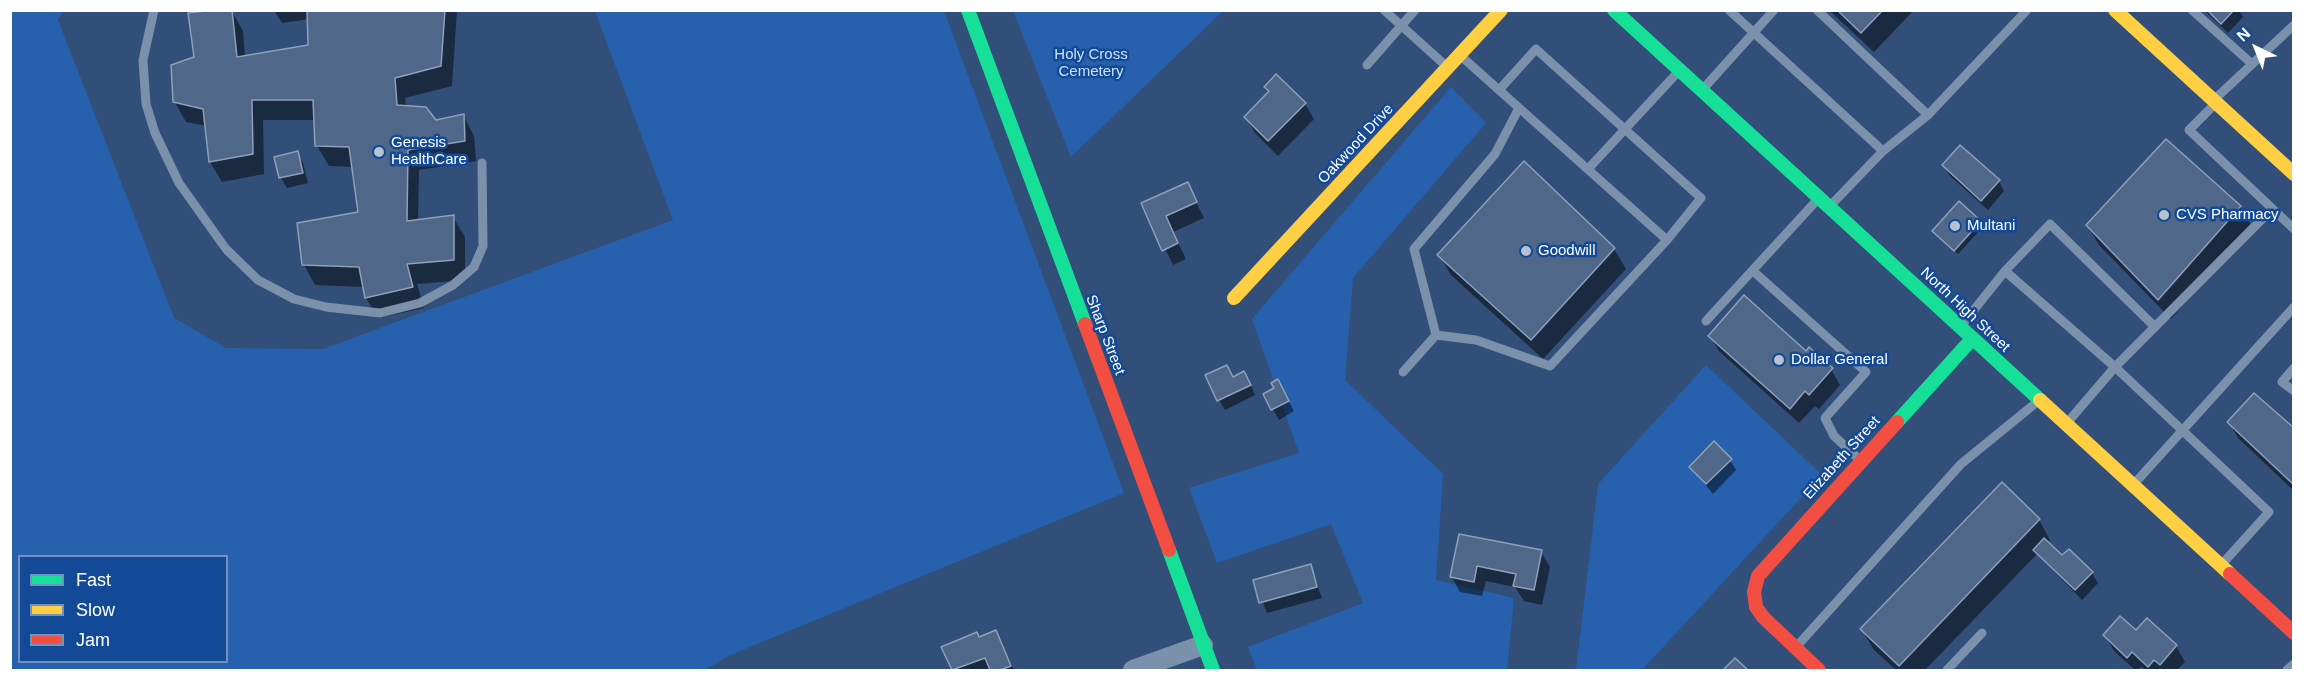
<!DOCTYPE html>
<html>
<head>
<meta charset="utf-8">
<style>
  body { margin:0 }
  #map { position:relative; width:2304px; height:681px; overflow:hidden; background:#314f79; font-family:Arial,sans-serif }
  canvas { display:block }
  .frame { position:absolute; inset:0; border:12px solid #fff; pointer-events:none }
  .legend { position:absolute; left:18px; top:555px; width:210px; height:108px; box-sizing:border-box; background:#134a97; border:2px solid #7192c1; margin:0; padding:8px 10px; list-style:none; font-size:18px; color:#fff }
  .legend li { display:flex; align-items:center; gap:12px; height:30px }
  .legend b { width:30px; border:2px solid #7192c1 }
  .north { position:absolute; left:2226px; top:18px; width:60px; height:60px; -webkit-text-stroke:4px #134a97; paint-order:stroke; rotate:317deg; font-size:16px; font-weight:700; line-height:24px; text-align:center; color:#fff }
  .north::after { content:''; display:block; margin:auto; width:21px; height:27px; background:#fff; clip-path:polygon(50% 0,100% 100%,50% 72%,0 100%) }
</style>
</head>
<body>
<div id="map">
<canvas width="2304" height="681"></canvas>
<div class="frame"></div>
<ul class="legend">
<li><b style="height:8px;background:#16e098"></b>Fast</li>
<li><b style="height:8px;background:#ffcf43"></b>Slow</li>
<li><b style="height:8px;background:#f24e42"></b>Jam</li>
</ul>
<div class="north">N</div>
</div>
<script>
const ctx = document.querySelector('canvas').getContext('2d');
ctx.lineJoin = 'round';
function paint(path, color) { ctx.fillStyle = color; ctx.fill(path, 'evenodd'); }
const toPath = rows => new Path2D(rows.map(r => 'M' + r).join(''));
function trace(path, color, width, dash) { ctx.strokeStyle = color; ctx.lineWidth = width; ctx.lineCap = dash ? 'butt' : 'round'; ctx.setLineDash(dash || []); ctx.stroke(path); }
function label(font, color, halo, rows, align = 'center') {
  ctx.font = font + ' Arial,sans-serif'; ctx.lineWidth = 5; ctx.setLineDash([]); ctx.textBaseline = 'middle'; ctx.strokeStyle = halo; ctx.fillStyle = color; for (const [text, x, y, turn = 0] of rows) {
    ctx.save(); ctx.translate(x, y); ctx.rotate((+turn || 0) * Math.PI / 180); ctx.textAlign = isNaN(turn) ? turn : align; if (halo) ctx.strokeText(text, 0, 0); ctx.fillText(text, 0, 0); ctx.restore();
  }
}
paint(toPath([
  [10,11,63,11,58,20,174,318,226,348,323,349,673,220,595,11,944,11,1124,493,728,656,705,670,11,670],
  [20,556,226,556,226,662,20,662],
  [1013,11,1223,11,1071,157],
  [1451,87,1486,123,1353,278,1345,380,1443,474,1436,580,1514,598,1507,670,1257,670,1248,647,1363,603,1331,524,1217,563,1189,488,1299,453,1252,319],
  [1706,365,1822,475,1642,670,1576,670,1598,484]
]), '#2761ae');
paint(toPath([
  [231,10,243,31,245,57,310,46,309,19,282,23,274,10,457,10,452,86,405,98,406,107,435,122,463,115,474,136,476,161,419,170,418,221,453,217,465,237,465,280,417,284,424,308,378,318,366,298,364,287,315,285,304,265,359,214,353,167,329,166,317,146,315,120,263,120,264,174,222,182,210,162,207,126,186,122,174,101,196,58],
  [1829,10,1914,10,1874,52],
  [2204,10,2239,10,2243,17,2228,33],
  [1266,87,1305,104,1314,119,1278,156,1255,133,1246,117,1270,93],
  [297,153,303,163,308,183,287,188,281,178,276,158],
  [1524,163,1614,249,1626,269,1543,359,1451,275,1439,255],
  [1944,165,1999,181,2004,191,1988,210,1949,175],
  [1187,184,1204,218,1173,232,1186,259,1173,265,1143,204],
  [2240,207,2252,227,2171,319,2099,245,2087,225],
  [1980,222,1983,227,1958,254,1934,231],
  [1710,336,1806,353,1831,369,1840,385,1819,409,1815,406,1799,423,1719,351],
  [1233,378,1250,383,1255,395,1225,410,1219,400],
  [1277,381,1294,411,1279,420,1265,395,1276,389],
  [2229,422,2294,430,2294,491,2238,438],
  [1730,460,1736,470,1713,494,1691,467],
  [2039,520,2050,540,2048,543,2062,557,2092,573,2098,583,2082,600,2037,554,1925,670,1896,670,1874,650,1862,630],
  [1460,535,1541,552,1550,567,1542,605,1524,601,1515,587,1486,581,1482,596,1460,592,1451,576],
  [1310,566,1322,598,1267,613,1255,581],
  [2147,620,2176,646,2185,662,2177,670,2146,670,2142,667,2135,670,2114,651,2105,635,2136,632],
  [995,632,1014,670,953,670,943,648]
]), '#0007');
const building = toPath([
  [215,10,232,10,237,57,308,45,307,10,445,10,441,66,395,78,397,105,426,107,436,120,464,114,465,141,408,150,407,221,454,215,454,260,407,264,413,287,365,298,359,267,302,265,297,223,358,212,349,147,315,146,313,100,252,100,253,154,209,162,203,109,173,102,171,65,194,57,188,13,215,10],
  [1837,10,1883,10,1861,33,1837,10],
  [2207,10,2234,10,2221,24,2207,10],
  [1276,74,1306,103,1268,141,1244,117,1269,91,1264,87,1276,74],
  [2166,139,2241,206,2158,300,2086,225,2166,139],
  [1960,145,2000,180,1981,201,1942,165,1960,145],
  [298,151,303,173,279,178,274,157,298,151],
  [1524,161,1615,248,1531,340,1437,255,1524,161],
  [1188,182,1197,202,1166,216,1178,243,1162,251,1141,203,1188,182],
  [1959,201,1981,221,1954,251,1932,231,1959,201],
  [1744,295,1806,351,1809,347,1833,368,1809,395,1805,391,1790,409,1708,336,1744,295],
  [1227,365,1233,377,1244,371,1251,385,1217,401,1205,375,1227,365],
  [1278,379,1289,401,1271,410,1263,394,1274,388,1271,383,1278,379],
  [2254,393,2294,428,2294,485,2227,422,2254,393],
  [1714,441,1732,459,1706,484,1689,467,1714,441],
  [2002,482,2040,519,1899,666,1860,629,2002,482],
  [1459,534,1542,550,1534,590,1513,586,1516,574,1477,566,1474,582,1450,577,1459,534],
  [2044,538,2062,555,2069,549,2093,572,2075,590,2033,550,2044,538],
  [1311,564,1317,587,1259,603,1253,580,1311,564],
  [2120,616,2136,630,2147,618,2177,645,2160,665,2154,660,2148,667,2132,652,2127,658,2103,635,2120,616],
  [996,630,1011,666,1000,670,990,670,985,658,952,670,941,647,977,632,979,637,996,630],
  [1735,658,1748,670,1723,670,1735,658]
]);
paint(building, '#4f6788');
trace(building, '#8fa0b9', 1.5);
trace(toPath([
  [154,10,143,60,146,104,155,133,179,183,226,249,258,280,294,299,326,307,380,313,420,303,453,285,474,267,483,246,482,163],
  [1384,10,1445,65],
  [1729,10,1883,151],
  [1817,10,1928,115],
  [2192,10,2252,64],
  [1462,57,1667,240,1550,366,1476,340,1436,335,1414,249,1495,154,1519,108],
  [1367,65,1415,10],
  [1703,89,1774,10],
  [1499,90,1536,49,1701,198,1667,240],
  [2217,97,2294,25],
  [2213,106,2189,130,2294,229],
  [1588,169,1678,72],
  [1831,205,1883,151,1928,115,2027,10],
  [1753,271,1866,372,1825,418,1834,436,1860,460],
  [1706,321,1818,199],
  [1961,326,2005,271],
  [2294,368,2282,382,2294,391],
  [1403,372,1436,335],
  [2067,423,2115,367,2005,271,2050,224,2155,327],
  [2134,484,2294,307],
  [2223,563,2269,512,2115,367,2272,209],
  [1797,646,1961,464,2037,402],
  [1947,670,1982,633],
  [2287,670,2294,664]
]), '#7b90ab', 9);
trace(toPath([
  [1133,670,1203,645]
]), '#7b90ab', 20);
trace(toPath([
  [968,10,1085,324],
  [1614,10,2040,400],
  [1897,422,1972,339],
  [1169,550,1213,670]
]), '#16e098', 14);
trace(toPath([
  [2115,10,2294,174],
  [1234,298,1501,10],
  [2040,400,2230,574]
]), '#ffcf43', 14);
trace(toPath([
  [1085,324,1169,550],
  [2230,574,2294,633],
  [1819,670,1763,617,1756,607,1754,592,1758,576,1897,422]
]), '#f24e42', 14);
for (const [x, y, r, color] of [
  [379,152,6,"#b7c1d0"],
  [2164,215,6,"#b7c1d0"],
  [1955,226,6,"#b7c1d0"],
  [1526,251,6,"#b7c1d0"],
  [1779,360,6,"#b7c1d0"]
]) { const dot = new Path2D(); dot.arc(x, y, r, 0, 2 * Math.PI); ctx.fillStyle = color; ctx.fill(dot); trace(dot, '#134a97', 2); }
label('15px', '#cce1fd', '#134a97', [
  ["Holy Cross",1091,55],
  ["Cemetery",1091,72]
]);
label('15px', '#fff', '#134a97', [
  ["Genesis",391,143],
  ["HealthCare",391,160],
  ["CVS Pharmacy",2176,215],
  ["Multani",1967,226],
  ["Goodwill",1538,251],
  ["Dollar General",1791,360]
], 'left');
label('15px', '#fff', '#134a97', [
  ["Oakwood Drive",1356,144,-47],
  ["North High Street",1965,310,43],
  ["Sharp Street",1105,335,69],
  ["Elizabeth Street",1842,458,-48]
]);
</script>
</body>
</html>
